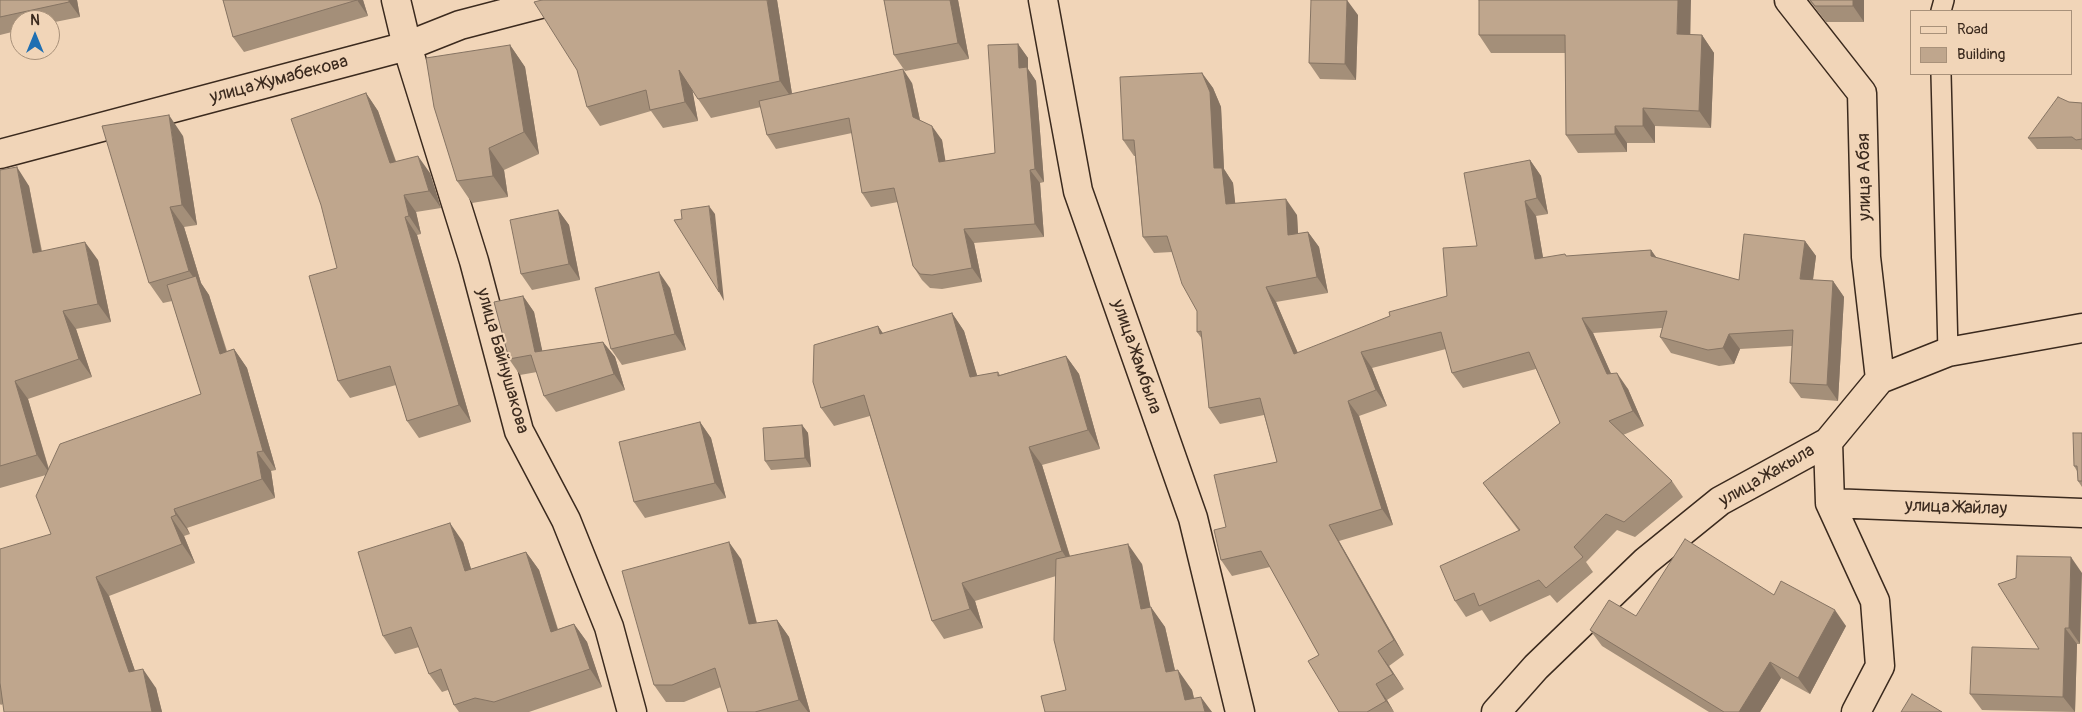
<!DOCTYPE html>
<html>
<head>
<meta charset="utf-8">
<style>
  body { margin:0 }
  #map { position:relative; width:2082px; height:712px; overflow:hidden; background:#f1d5b8; font-family:Pangolin,sans-serif }
  canvas { display:block }
  .legend { position:absolute; left:1910px; top:10px; width:162px; height:65px; box-sizing:border-box; background:#f1d5b8; border:1px solid #a8917a; margin:0; padding:6px 9px; list-style:none; font-size:15px; color:#3b2a1e }
  .legend li { display:flex; align-items:center; gap:10px; height:25px }
  .legend b { width:25px; border:1px solid #a8917a }
  .north { position:absolute; left:10px; top:10px; width:50px; height:50px; box-sizing:border-box; background:#f1d5b8; border:1px solid #a8917a; border-radius:50%; rotate:0deg; font-size:14px; font-weight:700; line-height:20px; text-align:center; color:#3b2a1e }
  .north::after { content:''; display:block; margin:auto; width:18px; height:22px; background:#1f6fb2; clip-path:polygon(50% 0,100% 100%,50% 72%,0 100%) }
</style>
</head>
<body>
<div id="map">
<canvas width="2082" height="712"></canvas>
<ul class="legend">
<li><b style="height:6px;background:#f1d5b8"></b>Road</li>
<li><b style="height:14px;background:#bfa68d"></b>Building</li>
</ul>
<div class="north">N</div>
</div>
<script>
const ctx = document.querySelector('canvas').getContext('2d');
ctx.lineJoin = 'round';
const toPath = rows => new Path2D(rows.map(r => 'M' + r).join(''));
function trace(path, color, width, dash) { ctx.strokeStyle = color; ctx.lineWidth = width; ctx.lineCap = dash ? 'butt' : 'round'; ctx.setLineDash(dash || []); ctx.stroke(path); }
function paint(path, color) { ctx.fillStyle = color; ctx.fill(path, 'evenodd'); }
function label(font, color, halo, rows, align = 'center') {
  ctx.font = font + ' Pangolin,sans-serif'; ctx.lineWidth = 4; ctx.setLineDash([]); ctx.textBaseline = 'middle'; ctx.strokeStyle = halo; ctx.fillStyle = color; for (const [text, x, y, turn = 0] of rows) {
    ctx.save(); ctx.translate(x, y); ctx.rotate((+turn || 0) * Math.PI / 180); ctx.textAlign = isNaN(turn) ? turn : align; if (halo) ctx.strokeText(text, 0, 0); ctx.fillText(text, 0, 0); ctx.restore();
  }
}
const service = toPath([
  [1941,11,1944,0],
  [1941,74,1948,352]
]);
const minor = toPath([
  [396,0,407,46,474,261,519,431,566,520,609,627,632,712],
  [1043,0,1078,191,1193,518,1240,712],
  [1789,0,1862,93,1866,257,1880,379],
  [0,154,407,46,460,25,556,0],
  [1828,442,1830,503,1875,601,1880,666,1856,712],
  [1830,503,2082,513],
  [1496,712,1536,667,1646,561,1720,501,1828,442,1880,379,1948,352,2082,328]
]);
trace(service, '#3b2a1e', 22);
trace(minor, '#3b2a1e', 31);
trace(service, '#f1d5b8', 19);
trace(minor, '#f1d5b8', 28);
paint(toPath([
  [0,0,77,0,80,17,50,23,50,20,20,20,20,30,0,35],
  [223,0,363,0,368,16,244,52,233,37],
  [777,0,792,94,912,83,920,120,942,140,945,161,995,153,1018,44,1028,58,1028,69,1036,81,1044,182,1040,183,1044,237,974,243,982,282,942,289,930,288,922,280,913,266,898,202,871,207,862,193,852,133,776,149,767,135,761,107,711,118,692,90,698,121,663,128,651,111,600,126,587,107],
  [884,0,958,0,969,59,905,71,894,55],
  [1809,0,1864,0,1864,22,1826,22],
  [1358,15,1356,80,1320,79,1309,63],
  [1479,35,1702,35,1714,53,1711,128,1655,126,1655,143,1627,143,1627,152,1578,153,1566,135,1565,53,1491,53],
  [510,45,525,67,539,154,504,170,508,197,472,203,457,181],
  [1202,73,1213,88,1221,107,1224,169,1233,183,1235,203,1297,215,1298,234,1308,232,1319,247,1328,293,1276,302,1298,353,1447,296,1530,160,1541,176,1548,214,1536,216,1543,258,1651,250,1656,258,1739,280,1805,241,1816,256,1813,280,1833,281,1844,297,1838,401,1801,398,1790,383,1792,346,1740,349,1734,364,1719,366,1671,353,1660,337,1662,328,1593,333,1611,374,1628,389,1644,426,1623,435,1672,481,1683,497,1635,537,1617,530,1586,562,1593,572,1557,603,1550,595,1490,622,1482,610,1466,617,1455,601,1519,531,1494,498,1483,483,1560,423,1536,369,1463,388,1452,373,1446,349,1372,368,1387,406,1359,416,1393,525,1339,541,1404,655,1389,666,1404,689,1387,700,1394,712,1339,712,1319,655,1270,567,1232,576,1221,560,1226,527,1277,462,1264,415,1220,424,1209,408,1202,339,1197,332,1197,311,1172,252,1154,253,1143,237,1135,156,1134,156,1123,140],
  [366,93,378,111,396,161,430,173,441,208,416,212,421,234,417,235,471,422,419,438,407,421,396,385,350,398,338,381],
  [2069,102,2082,103,2082,150,2080,149,2037,149,2028,138],
  [183,136,197,225,184,227,201,283,209,295,227,351,234,349,247,368,276,470,271,471,275,498,187,528,190,534,184,536,195,563,109,596,135,671,156,688,162,712,4,712,3,704,1,705,0,704,0,650,51,534,46,475,0,488,0,170,29,186,42,251,98,260,111,322,76,329,92,377,28,399,49,469,201,394,172,301,163,303,149,283],
  [558,210,569,225,580,280,532,290,521,274],
  [670,288,686,350,622,365,611,349],
  [523,296,534,312,542,351,603,342,615,357,625,390,556,412,544,396,537,372,520,375,509,359],
  [952,313,964,331,977,376,998,372,1000,375,1066,356,1079,374,1100,449,1042,465,1070,556,1142,564,1150,607,1165,627,1175,670,1192,690,1194,698,1212,712,1066,690,1056,576,975,601,983,628,944,639,932,621,870,416,834,426,821,408,878,326,883,334],
  [700,422,711,438,726,498,645,518,634,502],
  [802,425,808,433,811,467,771,470,765,461],
  [2082,433,2082,487,2078,481,2077,471,2074,466],
  [463,542,471,569,526,552,539,570,558,629,574,624,587,642,602,687,529,712,459,712,454,705,448,690,442,692,429,674,419,647,395,654,383,636],
  [2071,557,2080,644,2077,644,2075,712,1982,710,1970,694,2039,649,2016,578],
  [741,559,757,623,777,620,789,637,810,712,728,712,721,687,684,702,666,702,654,685],
  [1774,595,1846,626,1810,694,1781,678,1760,712,1709,712,1602,646,1590,630,1636,616]
]), '#a48f79');
paint(toPath([
  [69,0,77,0,80,17,69,2],
  [357,0,363,0,368,16],
  [767,0,777,0,793,100,780,81],
  [950,0,958,0,969,59,958,43],
  [1347,0,1358,15,1356,80,1345,64],
  [1678,0,1691,0,1690,51,1677,34],
  [1853,0,1864,0,1864,22,1853,6],
  [1702,35,1714,53,1711,128,1699,111],
  [1018,44,1028,58,1028,69,1036,81,1044,182,1035,169,1019,68],
  [510,45,525,67,539,154,524,132],
  [903,69,912,83,922,130,913,117],
  [679,70,692,88,698,121,685,102],
  [1202,73,1213,88,1221,107,1224,169,1233,183,1237,219,1226,204,1214,168],
  [366,93,378,111,402,180,390,163],
  [1643,108,1655,126,1655,143,1643,126],
  [169,115,183,136,197,225,182,205],
  [932,126,942,140,948,176,939,162],
  [1615,126,1627,143,1627,152,1615,134],
  [489,148,504,170,508,197,493,176],
  [418,156,430,173,441,208,429,191],
  [1530,160,1541,176,1548,214,1537,198],
  [17,167,29,186,45,271,33,253],
  [1030,170,1040,183,1044,237,1035,224],
  [404,195,416,212,421,234,409,216],
  [1286,199,1297,215,1299,251,1288,235],
  [1525,201,1536,216,1546,275,1535,259],
  [709,206,715,214,724,301,719,292],
  [170,207,184,227,201,283,209,295,233,373,220,354,198,284,189,271],
  [558,210,569,225,580,280,569,264],
  [405,217,417,235,471,422,459,405],
  [964,229,974,243,982,282,972,268],
  [1308,232,1319,247,1328,293,1317,277],
  [1805,241,1816,256,1811,294,1800,279],
  [85,242,98,260,111,322,98,304],
  [1651,250,1662,265,1651,256],
  [659,272,670,288,686,350,675,334],
  [1833,281,1844,297,1838,401,1827,385],
  [1266,287,1276,302,1305,370,1294,354],
  [523,296,534,312,546,368,535,352],
  [63,311,76,329,92,377,79,359],
  [952,313,964,331,983,395,970,377],
  [1582,318,1593,333,1618,389,1607,374],
  [878,326,891,345,880,334],
  [1729,334,1740,349,1734,364,1723,348],
  [603,342,615,357,625,390,614,374],
  [234,349,247,368,276,470,263,451],
  [1361,352,1372,368,1387,406,1376,390],
  [1066,356,1079,374,1100,449,1088,430],
  [1617,373,1628,389,1644,426,1633,411],
  [15,381,28,399,50,474,37,455],
  [1348,401,1359,416,1393,525,1382,509],
  [700,422,711,438,726,498,715,483],
  [802,425,808,433,811,467,805,458],
  [1029,447,1042,465,1074,570,1062,551],
  [257,452,271,471,275,498,262,479],
  [174,509,187,528,190,534,176,515],
  [171,517,184,536,195,563,182,544],
  [450,523,463,542,477,589,465,571],
  [1329,525,1339,541,1404,655,1394,640],
  [729,542,741,559,761,641,749,624],
  [1128,544,1142,564,1155,629,1141,609],
  [526,552,539,570,564,650,551,632],
  [2071,557,2082,573,2080,644,2069,628],
  [96,577,109,596,142,691,129,672],
  [962,583,975,601,983,628,970,609],
  [1151,607,1165,627,1180,693,1166,672],
  [1835,610,1846,626,1810,694,1798,678],
  [777,620,789,637,810,712,808,712,799,700],
  [574,624,587,642,602,687,590,669],
  [2065,628,2077,644,2075,712,2063,697],
  [1378,651,1389,666,1404,689,1393,674],
  [1770,662,1781,678,1760,712,1739,712],
  [143,669,156,688,162,712,152,712],
  [1178,670,1192,690,1197,712,1185,700],
  [1376,684,1387,700,1394,712,1386,701],
  [1201,697,1212,712,1205,712]
]), '#867463');
const building = toPath([
  [0,0,69,0,69,2,0,17,0,0],
  [223,0,357,0,233,37,223,0],
  [542,0,767,0,780,81,698,99,679,70,685,102,650,110,646,90,587,107,577,70,534,2,542,0],
  [884,0,950,0,958,43,894,55,884,0],
  [1311,0,1347,0,1345,64,1309,63,1311,0],
  [1479,0,1678,0,1677,34,1702,35,1699,111,1643,108,1643,126,1615,126,1615,134,1566,135,1565,35,1479,35,1479,0],
  [1810,0,1853,0,1853,6,1815,6,1810,0],
  [1018,44,1019,68,1027,67,1035,169,1030,170,1035,224,964,229,972,268,932,275,920,274,913,266,894,188,862,193,849,118,767,135,759,101,903,69,913,117,932,126,939,162,995,153,988,45,1018,44],
  [510,45,524,132,489,148,493,176,457,181,434,107,426,58,510,45],
  [1202,73,1210,92,1214,168,1222,168,1226,204,1286,199,1288,235,1308,232,1317,277,1266,287,1294,354,1390,316,1389,312,1447,296,1443,248,1477,246,1464,173,1530,160,1537,198,1525,201,1535,259,1565,254,1566,256,1651,250,1651,256,1739,280,1744,234,1805,241,1800,279,1833,281,1827,385,1790,383,1793,330,1729,334,1723,348,1708,350,1660,337,1667,311,1582,318,1607,374,1617,373,1633,411,1609,421,1672,481,1624,522,1606,514,1574,547,1583,557,1546,588,1539,580,1479,606,1474,593,1455,601,1440,566,1520,530,1483,483,1560,423,1529,352,1452,373,1441,332,1361,352,1376,390,1348,401,1382,509,1329,525,1394,640,1378,651,1393,674,1376,684,1386,701,1367,712,1339,712,1308,661,1319,655,1261,551,1221,560,1214,530,1226,527,1214,475,1277,462,1260,398,1209,408,1201,331,1197,332,1197,311,1182,284,1167,236,1143,237,1134,140,1123,140,1120,77,1202,73],
  [366,93,390,163,418,156,429,191,404,195,409,216,405,217,459,405,407,421,390,366,338,381,309,276,337,268,321,205,291,119,366,93],
  [2058,97,2069,102,2082,103,2082,139,2076,140,2072,137,2028,138,2058,97],
  [169,115,182,205,170,207,189,271,149,283,102,126,169,115],
  [17,167,33,253,85,242,98,304,63,311,79,359,15,381,37,455,0,466,0,170,17,167],
  [709,206,719,292,674,220,682,219,681,210,709,206],
  [558,210,569,264,521,274,510,220,558,210],
  [659,272,675,334,611,349,595,288,659,272],
  [196,276,220,354,234,349,263,451,257,452,262,479,174,509,176,515,171,517,182,544,96,577,129,672,143,669,152,712,4,712,0,683,0,549,51,534,36,496,60,444,201,394,167,285,196,276],
  [523,296,535,352,603,342,614,374,544,396,531,355,509,359,494,302,523,296],
  [952,313,970,377,998,372,998,376,1066,356,1088,430,1029,447,1062,551,962,583,970,609,932,621,864,395,821,408,813,382,814,345,878,326,880,334,952,313],
  [700,422,715,483,634,502,619,442,700,422],
  [802,425,805,458,765,461,763,428,802,425],
  [2073,433,2082,433,2082,481,2078,481,2077,466,2074,466,2073,433],
  [450,523,465,571,526,552,551,632,574,624,590,669,494,702,475,698,454,705,441,669,429,674,411,627,383,636,358,552,450,523],
  [1685,539,1774,595,1781,581,1835,610,1798,678,1770,662,1739,712,1724,712,1590,630,1609,600,1636,616,1685,539],
  [729,542,749,624,777,620,799,700,755,712,728,712,715,668,672,685,654,685,622,571,729,542],
  [1128,544,1141,609,1151,607,1166,672,1178,670,1185,700,1201,697,1205,712,1045,712,1041,696,1066,690,1054,640,1056,559,1128,544],
  [2017,556,2071,557,2069,628,2065,628,2063,697,1970,694,1972,647,2039,649,1998,584,2016,578,2017,556],
  [1912,694,1942,712,1901,712,1912,694]
]);
paint(building, '#bfa68d');
trace(building, '#867463', 1);
label('18px', '#3b2a1e', '#f1d5b8', [
  ["улица Жумабекова",279,80,-15],
  ["улица Абая",1865,177,-91],
  ["улица Жамбыла",1136,357,71],
  ["улица Байнушакова",502,361,74],
  ["улица Жакыла",1767,476,-30],
  ["улица Жайлау",1956,508,2]
]);
</script>
</body>
</html>
